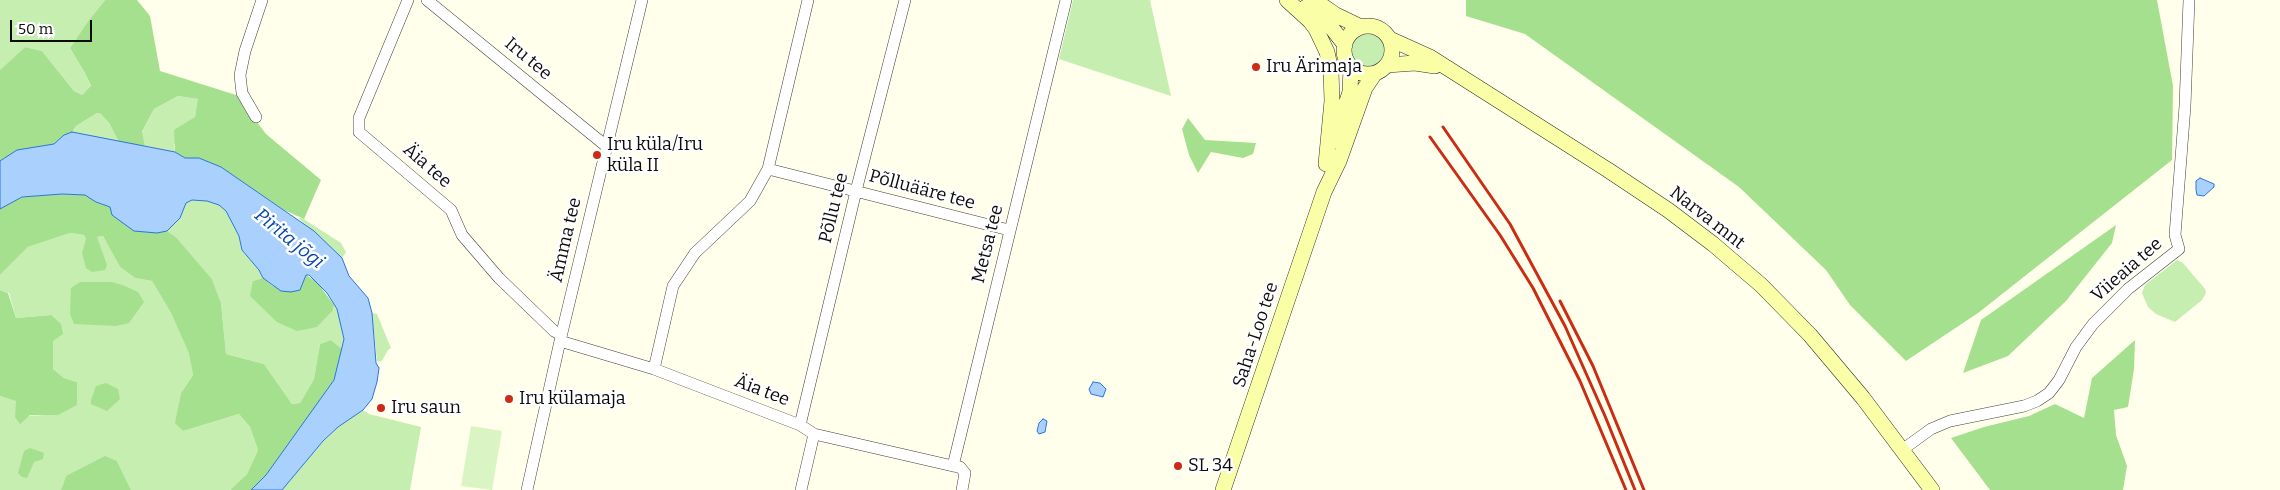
<!DOCTYPE html>
<html>
<head>
<meta charset="utf-8">
<style>
  body { margin:0 }
  #map { position:relative; width:2280px; height:490px; overflow:hidden; background:#ffffec; font-family:Bitter,serif }
  canvas { display:block }
  .scale { position:absolute; left:10px; top:20px; width:82px; height:22px; box-sizing:border-box; border:2px solid #0c0c0c; border-top:0; padding-left:6px; font-size:15px; line-height:18px; white-space:nowrap; color:#0c0c0c; -webkit-text-stroke:4px #fff; paint-order:stroke }
</style>
</head>
<body>
<div id="map">
<canvas width="2280" height="490"></canvas>
<div class="scale">50 m</div>
</div>
<script>
const ctx = document.querySelector('canvas').getContext('2d');
ctx.lineJoin = 'round';
function paint(path, color) { ctx.fillStyle = color; ctx.fill(path, 'evenodd'); }
const toPath = rows => new Path2D(rows.map(r => 'M' + r).join(''));
function trace(path, color, width, dash) { ctx.strokeStyle = color; ctx.lineWidth = width; ctx.lineCap = dash ? 'butt' : 'round'; ctx.setLineDash(dash || []); ctx.stroke(path); }
function label(font, color, halo, rows, align = 'center') {
  ctx.font = font + ' Bitter,serif'; ctx.lineWidth = 5; ctx.setLineDash([]); ctx.textBaseline = 'middle'; ctx.strokeStyle = halo; ctx.fillStyle = color; for (const [text, x, y, turn = 0] of rows) {
    ctx.save(); ctx.translate(x, y); ctx.rotate((+turn || 0) * Math.PI / 180); ctx.textAlign = isNaN(turn) ? turn : align; if (halo) ctx.strokeText(text, 0, 0); ctx.fillText(text, 0, 0); ctx.restore();
  }
}
paint(toPath([
  [0,0,105,0,86,24,70,48,85,73,91,87,82,95,74,91,42,51,25,47,0,70],
  [1073,0,1150,0,1171,96,1059,59],
  '1351 50a17 17 0 1 1 34 0a17 17 0 1 1-34 0Z',
  [178,96,199,99,195,117,174,145,175,152,145,146,142,133,154,109],
  [97,113,101,114,109,123,119,142,72,132,76,126],
  [192,200,207,201,219,205,226,211,239,236,242,250,259,270,263,278,253,281,333,310,334,305,337,309,344,339,342,349,331,340,320,344,314,379,300,403,292,404,264,364,226,354,221,303,212,279,176,237,167,231,180,218,186,203],
  [298,218,302,218,341,243,346,252,342,258],
  [70,233,84,235,86,239,103,236,120,267,135,278,152,281,171,313,190,354,193,375,181,393,176,423,183,431,239,414,250,427,258,450,247,474,230,490,131,490,117,461,66,476,61,490,0,490,0,396,17,401,15,417,58,414,77,382,64,378,53,369,51,315,16,318,9,293,0,290,0,275,28,247],
  [2177,260,2183,263,2205,289,2206,293,2202,300,2175,322,2156,314,2148,307,2142,293,2145,285],
  [372,313,377,314,391,348,388,350,382,361,377,361],
  [363,410,369,414,421,427,410,490,282,490,323,441,338,427]
]), '#c6eeb1');
paint(toPath([
  [105,0,137,0,150,16,160,71,236,95,266,134,321,180,304,219,284,210,221,167,199,158,185,158,175,152,174,130,195,117,198,99,178,96,154,109,142,132,145,146,119,142,109,123,101,114,97,113,76,126,72,132,64,135,54,144,4,158,0,161,0,70,25,47,42,51,74,91,82,95,91,86,85,73,70,48,86,24],
  [1466,0,2157,0,2173,86,2172,160,1978,313,1906,361,1850,305,1826,270,1739,187,1525,34,1466,16],
  [1188,118,1205,140,1256,143,1253,154,1243,158,1211,152,1198,173,1189,155,1182,129],
  [62,194,85,195,96,202,110,207,134,231,167,231,176,237,212,279,221,303,226,354,264,364,292,404,300,403,314,379,320,344,331,340,342,349,334,380,319,402,266,475,251,490,230,490,247,474,258,450,250,427,239,414,183,431,175,423,181,393,193,375,189,353,171,313,152,281,135,278,120,267,103,236,97,237,107,265,105,270,92,272,86,268,82,253,86,239,84,235,70,233,28,247,0,275,0,209,22,197],
  [2116,225,2112,243,2066,301,2008,356,1963,373,1981,320],
  [306,275,317,282,334,305,333,310,317,327,297,331,277,322,250,296,253,281,263,278,273,286,300,290],
  [80,282,112,282,125,286,138,292,144,302,129,323,116,326,74,324,70,314,71,288],
  [0,290,8,293,16,318,51,315,61,324,63,334,53,341,53,369,64,378,77,382,77,405,58,415,30,415,20,424,15,417,16,401,0,396],
  [2135,340,2134,369,2128,407,2114,410,2116,435,2127,466,2123,490,1990,490,1951,438,1984,427,2029,416,2055,404,2084,418,2092,378],
  [106,383,118,389,120,399,107,411,91,404,91,400,96,386],
  [30,448,44,453,43,459,34,462,27,478,22,477,18,473,24,451],
  [105,456,117,461,131,490,61,490,66,476]
]), '#a5e08e');
paint(toPath([
  [471,426,502,431,492,490,461,486]
]), '#dbf4c4');
const water = toPath([
  [72,132,175,152,185,158,199,158,221,167,314,231,342,258,349,276,368,298,372,313,376,363,379,368,377,382,372,399,363,410,338,427,323,441,282,490,251,490,266,475,334,380,344,339,337,309,327,293,309,275,306,275,300,290,291,292,281,291,263,278,259,270,242,250,239,236,226,211,219,205,207,201,192,200,186,203,180,218,167,231,157,233,134,231,112,215,110,207,96,202,85,195,62,194,22,197,0,209,0,161,17,150,54,144,64,135,72,132],
  [2200,178,2214,184,2214,187,2204,196,2197,195,2196,190,2196,181,2200,178],
  [1093,382,1100,383,1106,389,1103,397,1091,394,1089,389,1093,382],
  [1043,419,1047,421,1045,432,1039,434,1037,431,1039,423,1043,419]
]);
paint(water, '#aad0fd');
trace(water, '#2976dc', 1);
const street = toPath([
  [408,0,359,118,359,132,451,210,462,235,499,278,554,331,561,335],
  [427,0,606,146],
  [256,117,242,93,240,75,245,51,262,0],
  [768,169,1009,230],
  [560,341,654,369,800,425,814,434,953,466],
  [654,369,673,286,695,253,750,201,768,169,808,0],
  [800,425,856,191,905,0],
  [1902,450,1931,429,1950,421,2024,406,2037,401,2049,393,2059,380,2076,347,2093,324,2128,289,2179,249,2175,235,2185,106,2189,0],
  [527,490,560,341,642,0],
  [801,490,814,434],
  [962,490,965,473,960,467,953,466,1066,0]
]);
const secondary = toPath([
  [1287,0,1310,21,1316,29,1327,52,1331,71,1332,101,1326,164],
  [1314,0,1336,15,1361,27],
  [1306,7,1328,23,1345,45],
  '1344 50a24 24 0 1 1 48 0a24 24 0 1 1-48 0Z',
  [1390,39,1430,57,1608,170,1668,210,1713,244,1761,285,1810,335,1863,398,1932,490],
  [1387,65,1415,63,1435,66],
  [1334,141,1350,92,1351,67],
  [1223,490,1324,192,1339,161,1365,88,1375,73]
]);
trace(street, '#3f3f3f', 12);
trace(secondary, '#2e2e2e', 16);
trace(street, '#fff', 11);
trace(secondary, '#faffa7', 15);
trace(toPath([
  [1443,127,1510,224,1565,326,1605,416,1635,490],
  [1430,137,1500,235,1533,288,1580,381,1626,490],
  [1560,301,1593,366,1644,490]
]), '#cb2c15', 3);
for (const [x, y, r, color] of [
  [1256,67,5,"#cb2c15"],
  [597,155,5,"#cb2c15"],
  [509,399,5,"#cb2c15"],
  [381,408,5,"#cb2c15"],
  [1178,466,5,"#cb2c15"]
]) { const dot = new Path2D(); dot.arc(x, y, r, 0, 2 * Math.PI); ctx.fillStyle = color; ctx.fill(dot); trace(dot, '#fff', 2); }
label('18px', '#0c0c0c', '#fff', [
  ["Iru tee",528,59,40],
  ["Äia tee",427,166,41],
  ["Põlluääre tee",922,190,15],
  ["Põllu tee",834,208,-76],
  ["Narva mnt",1707,218,38],
  ["Ämma tee",566,240,-77],
  ["Metsa tee",988,244,-76],
  ["Viieaia tee",2127,270,-41],
  ["Saha-Loo tee",1256,335,-72],
  ["Äia tee",762,391,21]
]);
label('18px', '#0c0c0c', '#fff', [
  ["Iru Ärimaja",1266,67],
  ["Iru küla/Iru",607,145],
  ["küla II",607,166],
  ["Iru külamaja",519,399],
  ["Iru saun",391,408],
  ["SL 34",1188,466]
], 'left');
label('italic 19px', '#0848ab', '#fff', [
  ["Pirita jõgi",289,239,39]
]);
</script>
</body>
</html>
